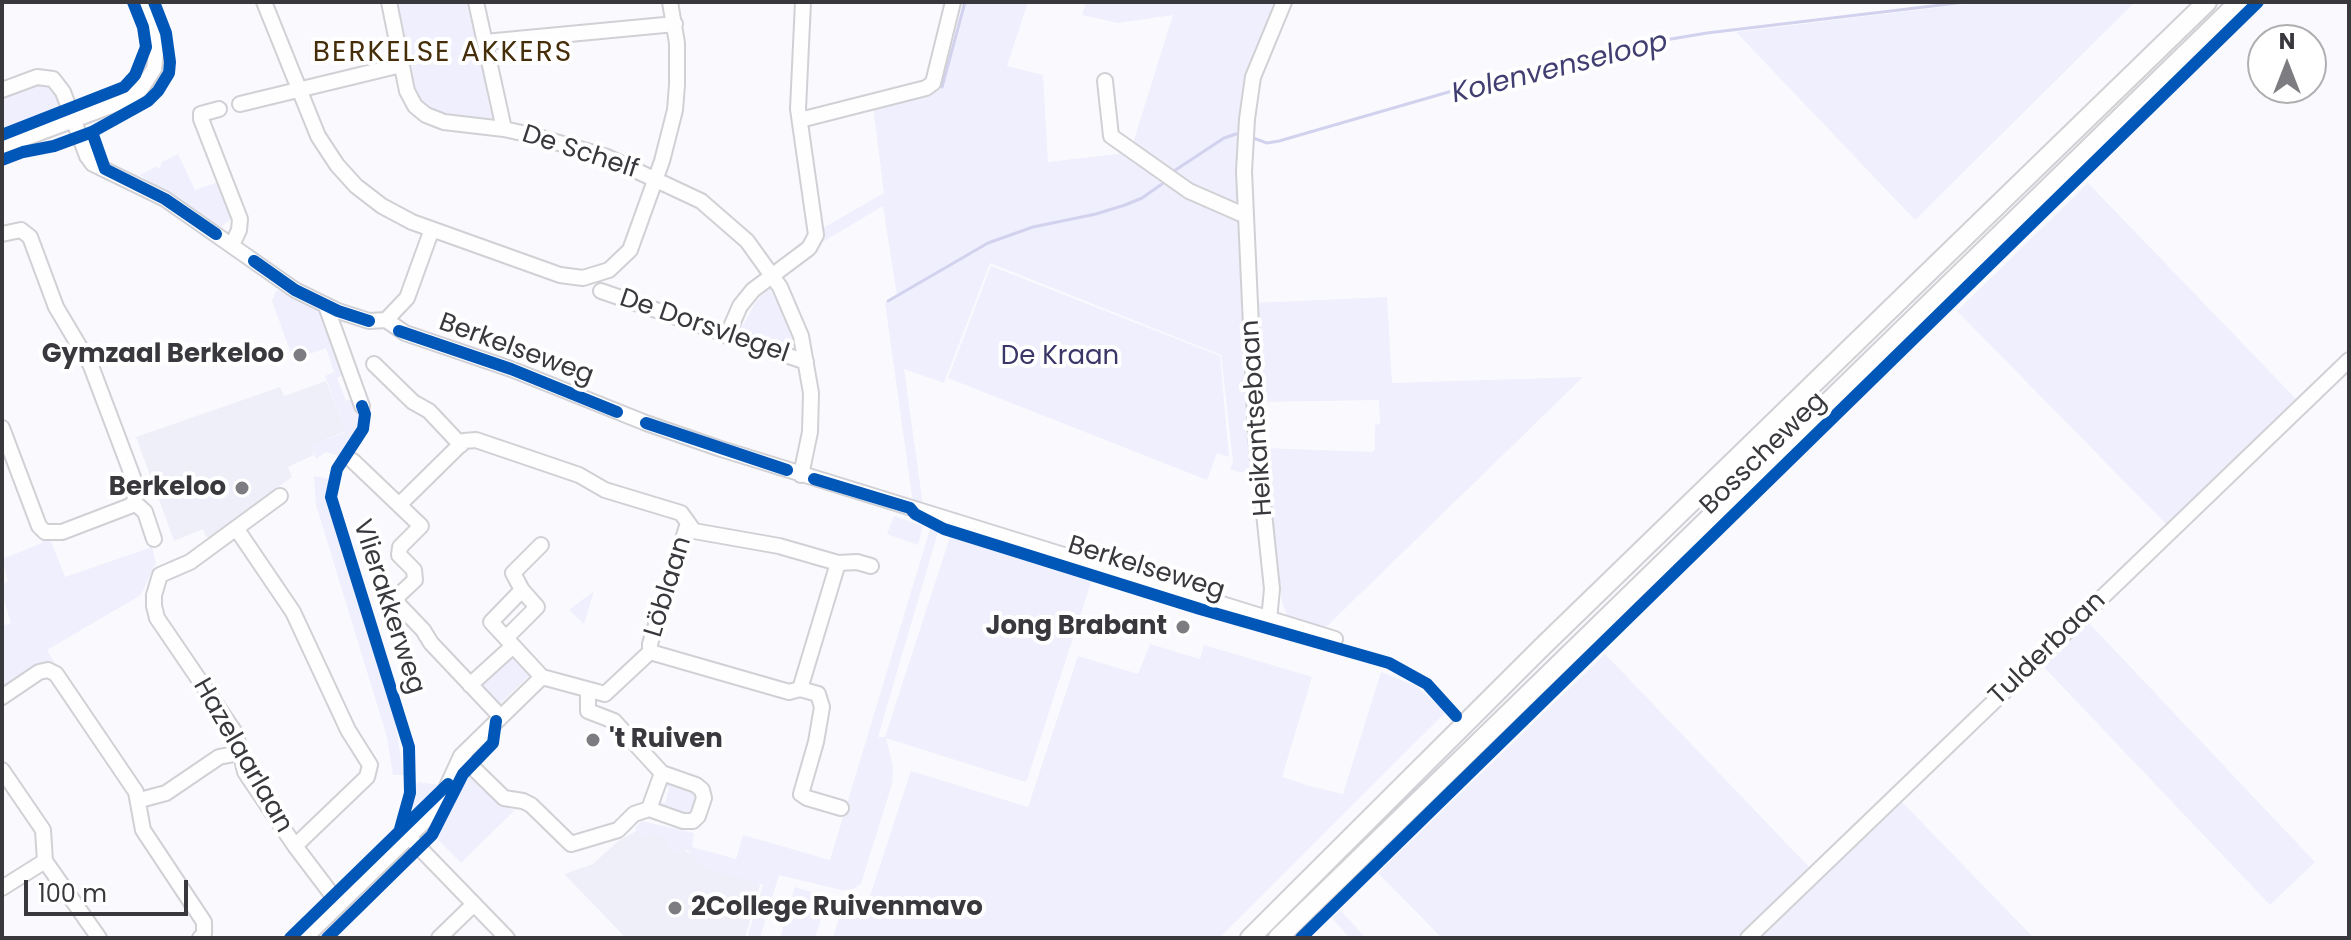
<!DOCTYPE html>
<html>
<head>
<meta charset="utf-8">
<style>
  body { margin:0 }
  #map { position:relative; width:2351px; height:940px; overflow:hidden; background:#fafafe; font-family:Poppins,sans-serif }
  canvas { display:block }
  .frame { position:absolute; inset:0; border:4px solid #38383d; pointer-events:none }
  .north { position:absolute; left:2247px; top:24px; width:80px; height:80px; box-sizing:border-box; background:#fff; border:2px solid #afafb1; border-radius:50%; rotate:0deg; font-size:22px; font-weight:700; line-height:32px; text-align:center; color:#38383d }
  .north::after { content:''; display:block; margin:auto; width:28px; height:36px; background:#7c7c81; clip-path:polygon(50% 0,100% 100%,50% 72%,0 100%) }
  .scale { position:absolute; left:24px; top:880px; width:164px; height:36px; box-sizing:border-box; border:4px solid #38383d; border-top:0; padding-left:10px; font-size:24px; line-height:28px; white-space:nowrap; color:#38383d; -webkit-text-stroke:6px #fff; paint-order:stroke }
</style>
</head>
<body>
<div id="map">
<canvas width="2351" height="940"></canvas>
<div class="frame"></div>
<div class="north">N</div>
<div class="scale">100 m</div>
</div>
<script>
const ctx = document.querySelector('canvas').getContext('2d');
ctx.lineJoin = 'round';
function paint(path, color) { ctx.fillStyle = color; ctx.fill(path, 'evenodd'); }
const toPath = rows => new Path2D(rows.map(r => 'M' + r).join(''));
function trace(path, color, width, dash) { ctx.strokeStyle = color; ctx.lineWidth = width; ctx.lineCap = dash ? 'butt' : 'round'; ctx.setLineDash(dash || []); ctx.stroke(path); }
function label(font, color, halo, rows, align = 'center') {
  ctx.font = font + ' Poppins,sans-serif'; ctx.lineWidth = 8; ctx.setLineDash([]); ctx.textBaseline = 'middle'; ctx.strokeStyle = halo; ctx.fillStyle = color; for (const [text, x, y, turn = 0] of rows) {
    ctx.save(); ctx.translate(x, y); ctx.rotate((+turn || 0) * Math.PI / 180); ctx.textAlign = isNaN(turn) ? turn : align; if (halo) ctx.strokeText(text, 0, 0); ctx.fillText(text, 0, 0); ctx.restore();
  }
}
paint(toPath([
  [326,381,346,431,311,446,314,455,288,467,292,477,211,537,206,537,203,529,174,541,136,437,280,387,284,396],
  [647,825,689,838,686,852,762,878,745,938,626,938,564,874,593,864,618,841]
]), '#efeffa');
paint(toPath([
  [395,2,466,2,472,25,475,28,490,110,494,112,491,119,445,115,435,112,421,103,414,93],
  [965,2,1028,2,1007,66,1043,75,1048,162,1126,153,1162,183,1173,176,1133,143,1173,15,1118,23,1082,15,1086,2,1280,2,1265,34,1239,206,1242,315,1251,471,1239,472,1230,469,1233,462,1221,355,990,263,944,383,904,369,923,506,913,503,885,303,897,296,883,206,816,246,823,228,884,193,873,106,941,88],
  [1984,2,2135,2,1915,220,1736,32],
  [47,81,61,99,58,100,58,108,2,130,2,94],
  [178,154,195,190,221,181,235,216,218,229,140,175,155,167,160,168,162,162],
  [2088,183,2297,400,2167,525,1957,311],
  [991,266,1220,356,1229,457,1217,453,1207,480,948,378],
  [766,282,778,303,793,341,780,345,735,329,735,326,744,324,755,303,765,292],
  [282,290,323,312,346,374,337,378,346,401,355,398,359,409,359,430,342,457,326,452,316,459,311,446,346,432,325,376,334,372,326,348,309,354,306,348,291,353,272,301,276,291],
  [1387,297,1392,383,1583,377,1324,629,1291,619,1287,615,1282,602,1264,448,1372,452,1375,450,1375,425,1380,424,1379,400,1260,402,1254,303],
  [314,476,330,479,326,495,329,509,394,716,404,775,393,775,387,737,316,505],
  [894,516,923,526,918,545,887,534],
  [930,529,938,532,878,737,885,737,950,537,1091,582,1027,780,1025,782,886,738,893,766,892,784,861,884,853,889,841,890,779,875,760,938,747,938,763,885,705,868,684,847,673,856,662,835,653,833,642,838,635,828,642,821,694,833,692,847,736,859,743,835,830,860],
  [49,536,65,577,152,547,156,563,141,595,47,650,54,662,2,694,2,626,11,623,2,594,2,584,8,581,2,559,42,543,41,539],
  [594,591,584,624,569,610],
  [2086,620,2315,862,2270,905,2041,664],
  [1150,644,1200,659,1204,645,1312,677,1282,777,1309,786,1343,794,1381,672,1416,686,1446,712,1219,938,833,938,845,896,867,902,869,899,911,771,1028,807,1078,656,1138,674],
  [1605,654,1810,868,1736,938,1442,938,1378,873],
  [512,658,529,676,500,704,482,686],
  [470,773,502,806,515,810,461,863,438,840,437,835],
  [668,781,699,793,691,817,657,806,657,801,665,803,669,788,661,785],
  [417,782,441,785,415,811,411,807],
  [1900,800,2034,938,1757,938],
  [795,887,828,897,815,938,780,938],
  [1340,910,1366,938,1350,938,1332,918]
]), '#efeffd');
trace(toPath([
  [942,87,965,2],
  [1253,138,1267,143,1279,141,1459,89,1629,46,1707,33,1966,2],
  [1171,173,1224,138,1236,134],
  [888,301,988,243,1033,227,1096,214,1125,205,1142,198,1162,184]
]), '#d2d2ef', 3);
const minor = toPath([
  [264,2,318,136,337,165,356,186,382,206,412,222,560,275,583,278,609,270,630,250,662,161,675,110,677,85,677,43,670,2],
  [389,2,407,91,415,106,426,115,444,122,504,129,535,136,607,157,701,201,747,241,780,287,801,336,811,393,810,432,801,475],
  [476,2,504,129],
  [485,42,675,24],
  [1105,81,1111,136,1189,191,1246,216],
  [2,90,37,77,53,79,63,92,87,156,93,164,165,199,295,290,338,311,369,321,386,320,405,333,511,369,646,423,718,448,1335,639],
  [240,104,401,65],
  [219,109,201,114,201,119,240,219,239,230,232,245],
  [800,120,926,88,933,83,953,2],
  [2,147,127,100,141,89,154,69,157,46,155,32,144,2],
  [2,234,21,230,30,237,56,307,91,366,137,488,134,502,130,506,62,532,45,532,39,526,2,428],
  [601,291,806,362],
  [326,306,362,406],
  [386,320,407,298,432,229],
  [727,336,740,306,753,290,809,248,816,235,798,109,803,2],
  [374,364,413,402,429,411,461,445],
  [353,461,421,526,400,547,399,555,414,570,415,580,400,594,397,599,399,605,423,630,431,643,500,716],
  [280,496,190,562,160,575,154,595,154,606,157,618,236,734,245,772,295,846,339,904],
  [134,502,145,512,154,539],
  [400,504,464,441,476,440,579,475,605,490,681,513,694,531,779,546,838,563,857,562,871,566],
  [688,523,650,644,650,652,789,692,800,689,818,694,822,707,816,742,801,794,807,798,841,808],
  [236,528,293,612,348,730,370,765,367,777,295,846],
  [522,590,491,622,542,677],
  [1269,620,1272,589,1256,437,1244,171,1247,119,1253,77,1284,2],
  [506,638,537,607,522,590,513,573,541,545],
  [470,685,513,646],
  [800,689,838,563],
  [2,697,39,672,48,670,56,674,136,792,143,830,204,922,204,934,200,938],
  [461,756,504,798,523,801,531,805,571,844,618,830,634,814,649,809,683,821,693,821,698,816,704,798,702,790,696,785,662,773,614,721,588,711,588,691],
  [2,770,43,830,45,861,99,938],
  [140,800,166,793,219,757,239,753],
  [649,809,662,773],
  [409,837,507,938],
  [2,888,45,861],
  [305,938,427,819,438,806,461,756,542,677,605,694,650,652],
  [439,938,474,904],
  [1748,938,2349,360]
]);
const major = toPath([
  [1250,938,1541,648,2207,2],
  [1278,938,2239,2]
]);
trace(minor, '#d1d1d5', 18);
trace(major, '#d1d1d5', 22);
trace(minor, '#fefeff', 14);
trace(major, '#fefeff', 18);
trace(toPath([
  [92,132,105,169,165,199,216,234],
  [2,135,124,87,135,75,146,47,143,27,133,2],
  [2,160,23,152,54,146,92,132,148,101,158,91,169,73,170,62,166,33,154,2],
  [254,261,295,290,338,311,369,321],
  [399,331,511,369,617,412],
  [362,406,365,414,363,429,337,469,331,497,409,747,410,793,400,829],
  [646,423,787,470],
  [814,479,910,508,915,514,944,529,1200,609,1389,663,1427,684,1456,716],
  [290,938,448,784],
  [327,938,432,835,463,774,493,743,496,721],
  [1301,938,2258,2]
]), '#0057b8', 12);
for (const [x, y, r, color] of [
  [300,355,8,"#7c7c81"],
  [242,488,8,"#7c7c81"],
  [1183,627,8,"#7c7c81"],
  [593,740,8,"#7c7c81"],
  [675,908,8,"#7c7c81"]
]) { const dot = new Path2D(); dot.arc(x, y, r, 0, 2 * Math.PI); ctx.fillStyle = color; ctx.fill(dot); trace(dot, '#fff', 3); }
label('26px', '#38383d', '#fff', [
  ["De Schelf",580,153,18],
  ["De Dorsvlegel",704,327,19],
  ["Berkelseweg",516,350,20],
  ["Heikantsebaan",1258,418,-94],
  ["Bosscheweg",1764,454,-44],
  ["Berkelseweg",1146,569,17],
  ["Löblaan",669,587,-73],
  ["Vlierakkerweg",388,607,72],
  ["Tulderbaan",2048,649,-44],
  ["Hazelaarlaan",242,756,60]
]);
label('bold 26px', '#38383d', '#fff', [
  ["Gymzaal Berkeloo",284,355],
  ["Berkeloo",226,488],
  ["Jong Brabant",1167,627],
  ["'t Ruiven",609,740,"left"],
  ["2College Ruivenmavo",691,908,"left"]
], 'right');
label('26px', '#3a3668', '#fff', [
  ["De Kraan",1060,357]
]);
ctx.letterSpacing = '2px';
label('28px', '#452e09', '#fff', [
  ["BERKELSE AKKERS",443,54]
]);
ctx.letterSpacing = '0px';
label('italic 28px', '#413e71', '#fff', [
  ["Kolenvenseloop",1560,69,-14]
]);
</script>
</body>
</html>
